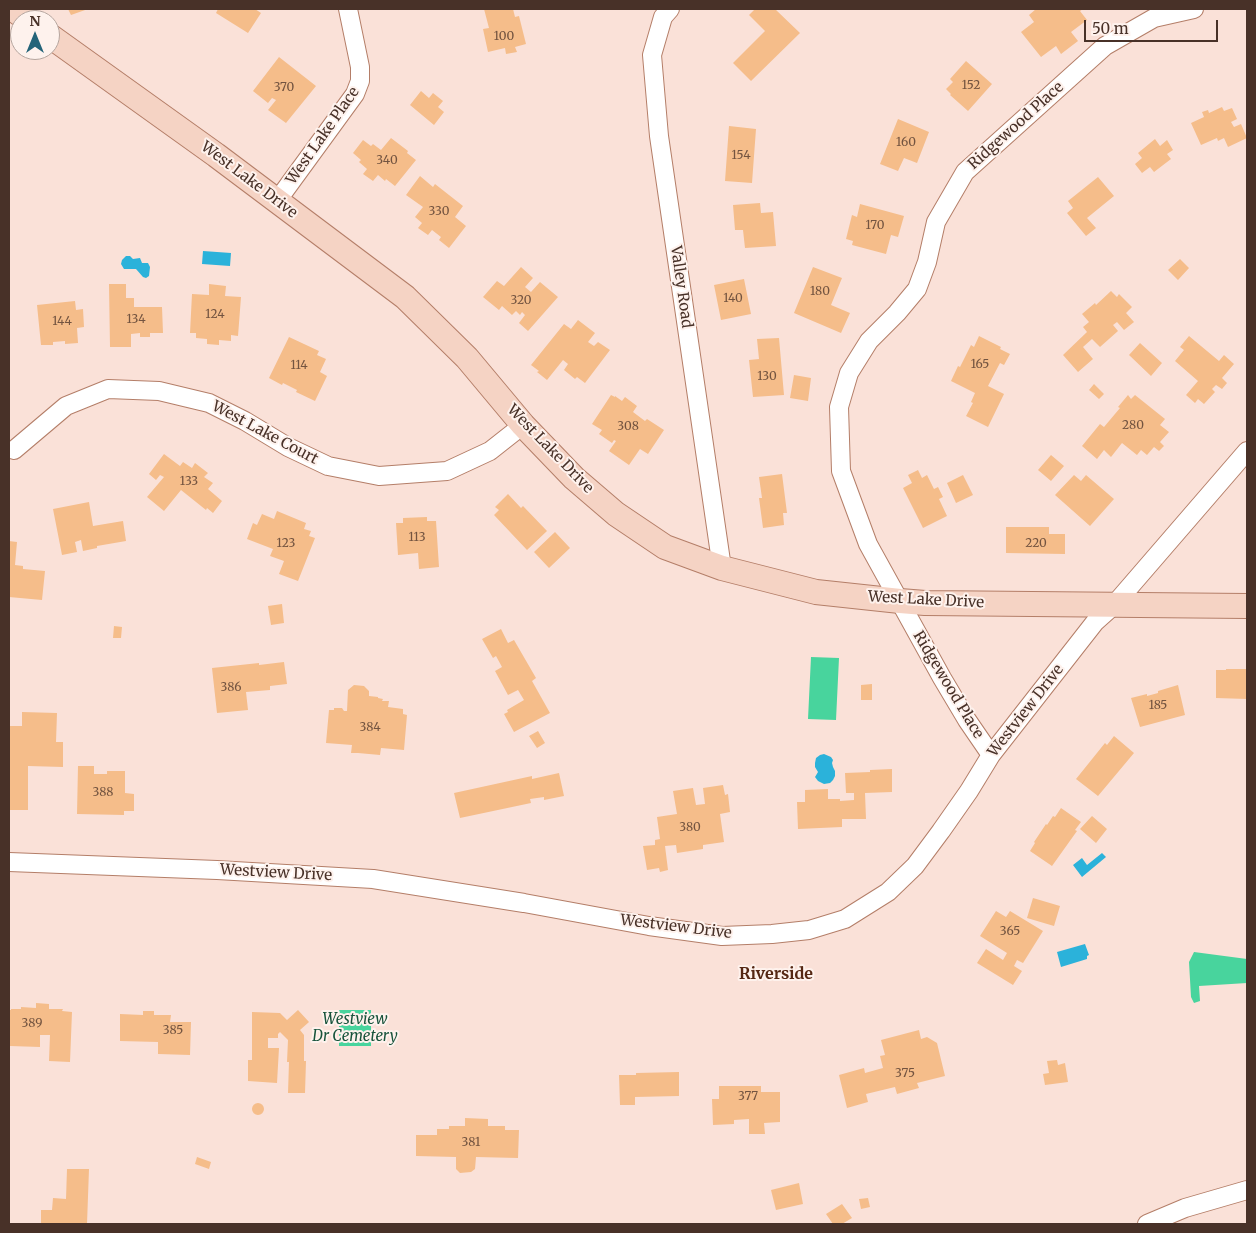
<!DOCTYPE html>
<html>
<head>
<meta charset="utf-8">
<style>
  body { margin:0 }
  #map { position:relative; width:1256px; height:1233px; overflow:hidden; background:#fae1d8; font-family:Merriweather,serif }
  canvas { display:block }
  .frame { position:absolute; inset:0; border:10px solid #483128; pointer-events:none }
  .north { position:absolute; left:10px; top:10px; width:50px; height:50px; box-sizing:border-box; background:#fef2ed; border:1px solid #b5a59e; border-radius:50%; rotate:0deg; font-size:14px; font-weight:700; line-height:20px; text-align:center; color:#483128 }
  .north::after { content:''; display:block; margin:auto; width:18px; height:22px; background:#246479; clip-path:polygon(50% 0,100% 100%,50% 72%,0 100%) }
  .scale { position:absolute; left:1084px; top:20px; width:134px; height:22px; box-sizing:border-box; border:2px solid #483128; border-top:0; padding-left:6px; font-size:15px; line-height:18px; white-space:nowrap; color:#483128; -webkit-text-stroke:4px #fef2ed; paint-order:stroke }
</style>
</head>
<body>
<div id="map">
<canvas width="1256" height="1233"></canvas>
<div class="frame"></div>
<div class="north">N</div>
<div class="scale">50 m</div>
</div>
<script>
const ctx = document.querySelector('canvas').getContext('2d');
ctx.lineJoin = 'round';
function paint(path, color) { ctx.fillStyle = color; ctx.fill(path, 'evenodd'); }
const toPath = rows => new Path2D(rows.map(r => 'M' + r).join(''));
function trace(path, color, width, dash) { ctx.strokeStyle = color; ctx.lineWidth = width; ctx.lineCap = dash ? 'butt' : 'round'; ctx.setLineDash(dash || []); ctx.stroke(path); }
function label(font, color, halo, rows, align = 'center') {
  ctx.font = font + ' Merriweather,serif'; ctx.lineWidth = 4; ctx.setLineDash([]); ctx.textBaseline = 'middle'; ctx.strokeStyle = halo; ctx.fillStyle = color; for (const [text, x, y, turn = 0] of rows) {
    ctx.save(); ctx.translate(x, y); ctx.rotate((+turn || 0) * Math.PI / 180); ctx.textAlign = isNaN(turn) ? turn : align; if (halo) ctx.strokeText(text, 0, 0); ctx.fillText(text, 0, 0); ctx.restore();
  }
}
paint(toPath([
  [811,657,839,658,836,720,808,719],
  [1194,952,1247,959,1247,983,1199,986,1200,1001,1194,1003,1191,997,1189,962],
  [339,1010,371,1010,371,1046,339,1046]
]), '#48d49d');
paint(toPath([
  [203,251,231,253,230,266,202,264],
  [126,256,130,256,133,259,140,258,142,263,148,263,150,267,149,276,146,278,143,277,136,269,124,269,121,264,122,260],
  [824,754,831,757,833,760,832,763,833,767,835,771,835,776,833,780,830,783,824,784,818,781,815,777,818,772,815,767,815,763,816,758,820,755],
  [1102,853,1106,857,1082,877,1073,865,1082,858,1087,865],
  [1085,944,1089,955,1087,956,1087,959,1061,967,1057,952]
]), '#2bb2da');
paint(toPath([
  [68,9,88,9,71,15],
  [218,9,255,9,261,13,248,33,216,13],
  [484,9,513,9,515,17,519,16,526,44,515,47,517,52,506,54,505,48,488,52,483,29,489,28],
  [755,9,775,9,800,33,751,81,733,63,765,31,749,15],
  [1036,9,1083,9,1080,11,1087,20,1071,32,1078,41,1061,54,1056,46,1041,57,1021,32,1034,22,1029,15],
  [279,57,316,86,286,123,268,110,276,100,272,98,268,103,253,91],
  [966,61,992,84,968,111,950,95,951,94,946,89,953,82,950,79],
  [421,91,429,98,433,93,443,101,438,107,444,112,434,125,410,105],
  [1222,107,1224,111,1232,108,1237,119,1231,122,1234,127,1241,124,1247,138,1228,147,1224,138,1218,141,1217,138,1201,145,1191,123,1204,117,1202,112,1208,110,1209,113],
  [898,119,929,132,917,163,904,158,898,171,880,164],
  [729,126,756,129,752,183,725,181],
  [391,138,408,151,407,153,416,160,395,186,386,179,385,181,378,175,373,181,363,174,367,169,359,162,361,160,353,153,363,140,371,146,373,144,381,150],
  [1155,139,1160,146,1167,140,1173,150,1167,154,1171,159,1154,172,1150,167,1142,173,1135,164,1142,158,1138,153],
  [420,176,433,187,435,184,463,206,455,217,466,226,449,248,439,240,441,237,432,230,428,235,418,228,422,223,415,217,423,207,406,195],
  [1098,177,1114,196,1087,218,1096,228,1086,236,1067,213,1073,208,1068,201],
  [760,203,761,213,773,212,776,246,745,248,743,230,735,230,733,205],
  [860,204,904,216,898,237,891,235,886,254,852,245,853,241,846,239,852,215,857,217],
  [1180,259,1189,268,1178,280,1168,270],
  [521,267,533,278,525,287,531,292,540,282,558,297,528,331,519,323,525,315,522,312,520,315,516,311,512,315,502,306,499,310,483,297,497,281,504,286],
  [813,267,842,278,831,305,850,313,841,333,794,313],
  [744,279,751,314,721,320,714,285],
  [109,284,126,284,126,298,134,298,134,307,162,307,163,333,150,333,150,337,140,337,140,333,131,334,131,347,110,347],
  [209,284,226,286,225,296,241,297,238,336,231,335,231,341,219,340,219,345,207,344,207,339,196,338,196,333,190,333,192,294,209,295],
  [1111,291,1117,297,1119,294,1132,307,1126,313,1134,322,1124,330,1117,322,1113,325,1118,331,1100,347,1092,339,1083,347,1093,359,1078,372,1063,355,1087,332,1083,327,1089,322,1082,314,1095,303,1096,305],
  [75,301,76,310,83,309,84,327,77,328,78,343,65,344,65,341,53,342,53,345,41,345,37,305],
  [578,320,595,333,588,342,594,346,598,342,610,350,585,383,577,377,575,379,564,370,568,364,563,360,547,380,537,372,539,371,531,365,564,324,571,329],
  [979,336,1001,347,1000,349,1010,354,1004,365,1000,363,988,386,1004,394,988,427,966,416,973,403,971,402,975,393,951,381,958,366,960,367,971,345,974,347],
  [1189,336,1219,361,1224,355,1234,364,1222,378,1227,383,1222,389,1216,385,1212,389,1215,392,1204,404,1198,399,1195,403,1186,395,1198,381,1175,361,1184,350,1180,347],
  [289,337,319,351,317,355,326,359,320,372,327,376,315,401,296,392,297,390,283,383,282,385,269,378],
  [779,338,784,395,753,397,749,360,759,359,757,339],
  [1140,343,1162,363,1151,376,1129,355],
  [794,375,811,378,808,401,790,398],
  [1094,384,1104,394,1099,399,1089,390],
  [611,395,615,397,615,396,622,401,625,397,637,406,633,412,645,421,647,419,664,430,648,454,640,449,629,465,609,451,616,441,614,440,612,443,599,434,602,430,592,424],
  [1128,395,1131,399,1135,395,1165,419,1160,425,1169,432,1160,442,1164,446,1159,451,1154,447,1147,455,1141,450,1137,455,1122,443,1111,457,1104,450,1097,459,1082,446,1100,424,1104,427,1120,408,1118,407],
  [164,454,180,466,183,462,192,468,195,463,208,473,204,477,213,483,208,489,222,501,213,513,207,508,206,510,181,490,164,511,147,497,164,477,160,475,156,480,149,474],
  [1051,455,1064,466,1051,481,1038,470],
  [918,470,922,478,927,475,934,489,938,487,943,497,939,499,947,516,923,528,903,488,912,483,908,475],
  [782,474,787,513,783,513,784,525,763,528,759,498,762,498,759,477],
  [963,475,973,495,956,503,947,483],
  [1074,475,1081,481,1086,475,1114,499,1090,526,1055,495],
  [508,494,521,508,523,506,547,531,527,550,494,515,499,510,495,507],
  [89,502,93,526,123,521,126,541,97,546,97,548,83,551,81,540,75,542,77,552,62,555,53,509],
  [277,511,306,523,304,529,311,531,309,536,315,538,298,581,279,574,284,561,270,556,273,549,247,539,253,523,257,525,262,514,274,519],
  [427,517,427,521,436,521,439,567,419,569,418,553,398,555,396,523,403,523,403,518],
  [1006,527,1049,527,1049,534,1065,534,1065,554,1006,553],
  [555,532,570,548,549,568,534,552],
  [9,541,17,542,15,565,23,566,23,569,45,571,42,600,9,597],
  [282,604,284,623,271,625,268,606],
  [114,626,122,627,121,638,113,638],
  [501,629,508,643,514,640,536,678,532,681,550,713,514,732,504,714,508,712,507,710,524,700,518,690,508,695,495,671,502,667,496,656,493,658,482,639],
  [284,662,287,684,270,686,270,690,246,692,248,710,217,713,212,668,259,663,259,665],
  [1226,669,1247,669,1247,699,1216,698,1216,670,1226,670],
  [872,684,872,700,861,700,861,685],
  [354,685,364,686,369,691,369,696,378,697,378,698,383,699,382,701,389,701,388,707,403,709,403,714,407,715,404,750,381,748,380,755,358,753,351,753,352,745,326,743,329,710,334,710,334,708,342,708,344,711,347,711,348,690],
  [1178,685,1185,715,1140,727,1131,698,1147,694,1147,696,1158,693,1158,691],
  [22,712,57,713,56,742,63,742,63,767,28,766,28,810,9,810,9,726,22,726],
  [538,731,545,743,537,748,529,736],
  [1114,736,1134,753,1098,796,1076,779,1105,743,1107,745],
  [78,766,94,766,94,774,107,774,107,771,125,771,125,793,134,794,134,811,124,811,124,815,77,814],
  [892,769,892,792,865,793,866,819,842,819,842,827,798,829,797,802,805,802,805,790,828,789,828,799,840,799,840,801,854,800,854,793,846,793,845,773,870,772,870,770],
  [559,773,564,796,544,800,544,797,530,799,531,803,460,818,454,793,532,776,532,779],
  [723,785,725,795,728,794,730,812,720,814,724,842,703,845,703,849,677,853,676,845,665,846,668,870,660,872,659,868,647,870,643,846,655,845,655,840,660,839,657,817,677,814,673,791,693,788,696,805,705,804,703,788],
  [1061,808,1081,822,1075,830,1077,831,1052,866,1030,851,1035,843,1034,842,1046,824,1047,825,1053,816,1055,817],
  [1092,816,1107,829,1096,843,1080,829],
  [1033,898,1060,906,1054,926,1027,918],
  [996,911,1006,917,1010,911,1043,931,1023,963,1017,960,1014,966,1022,971,1013,985,977,963,986,949,1003,960,1007,953,980,936],
  [36,1003,49,1004,49,1009,63,1009,62,1011,72,1012,70,1062,49,1061,50,1035,40,1035,40,1047,10,1046,10,1043,9,1043,9,1010,11,1010,11,1009,21,1009,21,1007,36,1008],
  [298,1010,309,1022,300,1030,304,1035,304,1061,306,1061,305,1093,288,1093,289,1062,287,1062,288,1040,280,1032,278,1034,278,1038,268,1038,268,1048,279,1048,277,1083,248,1081,248,1060,252,1060,252,1012,280,1013,287,1020],
  [143,1011,154,1011,154,1015,171,1015,170,1022,191,1022,190,1055,158,1054,158,1042,120,1041,120,1014,143,1015],
  [919,1030,921,1039,927,1037,937,1043,945,1076,917,1083,919,1088,897,1094,895,1087,866,1094,868,1102,847,1108,839,1075,864,1068,865,1073,883,1068,880,1056,885,1055,881,1040],
  [1057,1060,1058,1065,1065,1063,1068,1082,1045,1085,1043,1074,1049,1073,1047,1061],
  [679,1072,679,1096,635,1097,635,1105,620,1105,619,1075,636,1075,636,1073],
  [719,1086,761,1086,761,1092,780,1092,780,1122,764,1123,765,1134,749,1134,749,1119,734,1120,734,1124,713,1125,712,1099,719,1099],
  '252 1109a6 6 0 1 1 12 0a6 6 0 1 1-12 0Z',
  [465,1118,488,1119,488,1126,505,1126,505,1130,519,1130,518,1158,476,1157,475,1169,471,1172,460,1173,456,1169,456,1157,416,1156,416,1135,437,1135,437,1129,449,1129,449,1126,465,1126],
  [197,1157,211,1162,209,1169,195,1164],
  [67,1169,89,1169,87,1224,41,1224,41,1210,52,1210,53,1198,66,1199],
  [799,1183,803,1204,776,1210,771,1190],
  [868,1198,870,1207,861,1209,859,1199],
  [842,1204,852,1218,842,1224,833,1224,826,1214]
]), '#f5bd8a');
const minor = toPath([
  [670,9,663,17,652,55,659,136,722,568],
  [277,201,355,94,360,81,360,67,348,9],
  [14,450,66,406,108,389,159,391,209,403,245,421,288,447,328,466,379,476,447,471,490,451,523,425],
  [991,755,967,720,942,678,868,544,841,471,839,407,849,373,869,341,897,313,917,289,927,262,936,222,965,172,1105,46,1154,18,1194,9],
  [9,862,217,870,373,879,524,903,649,926,722,936,772,934,809,930,845,919,888,892,915,866,941,831,969,791,991,755,1095,622,1114,605,1247,451],
  [1147,1224,1185,1208,1247,1190]
]);
const secondary = toPath([
  [13,9,28,20],
  [50,36,216,155,405,297,467,358,523,425,574,478,616,514,665,547,722,568,816,592,900,601,925,603,1247,606]
]);
trace(minor, '#b47e68', 20);
trace(secondary, '#b47e68', 26);
trace(minor, '#fff', 18);
trace(secondary, '#f5d3c4', 24);
label('12px', '#735440', null, [
  ["100",504,37],
  ["152",971,86],
  ["370",284,88],
  ["160",906,143],
  ["154",741,156],
  ["340",387,161],
  ["330",439,212],
  ["170",875,226],
  ["180",820,292],
  ["140",733,299],
  ["320",521,301],
  ["124",215,315],
  ["134",136,320],
  ["144",62,322],
  ["165",980,365],
  ["114",299,366],
  ["130",767,377],
  ["280",1133,426],
  ["308",628,427],
  ["133",189,482],
  ["113",417,538],
  ["123",286,544],
  ["220",1036,544],
  ["386",231,688],
  ["185",1158,706],
  ["384",370,728],
  ["388",103,793],
  ["380",690,828],
  ["365",1010,932],
  ["389",32,1024],
  ["385",173,1031],
  ["375",905,1074],
  ["377",748,1097],
  ["381",471,1143]
]);
label('15px', '#483128', '#fef2ed', [
  ["Ridgewood Place",1016,126,-42],
  ["West Lake Place",323,136,-55],
  ["West Lake Drive",249,180,37],
  ["Valley Road",681,287,82],
  ["West Lake Court",265,433,28],
  ["West Lake Drive",550,449,46],
  ["West Lake Drive",926,600,3],
  ["Ridgewood Place",948,685,59],
  ["Westview Drive",1026,711,-52],
  ["Westview Drive",276,873,3],
  ["Westview Drive",676,927,7]
]);
label('italic 15px', '#17533b', '#fef2ed', [
  ["Westview",355,1020],
  ["Dr Cemetery",355,1037]
]);
label('bold 16px', '#552713', '#fef2ed', [
  ["Riverside",776,974]
]);
</script>
</body>
</html>
